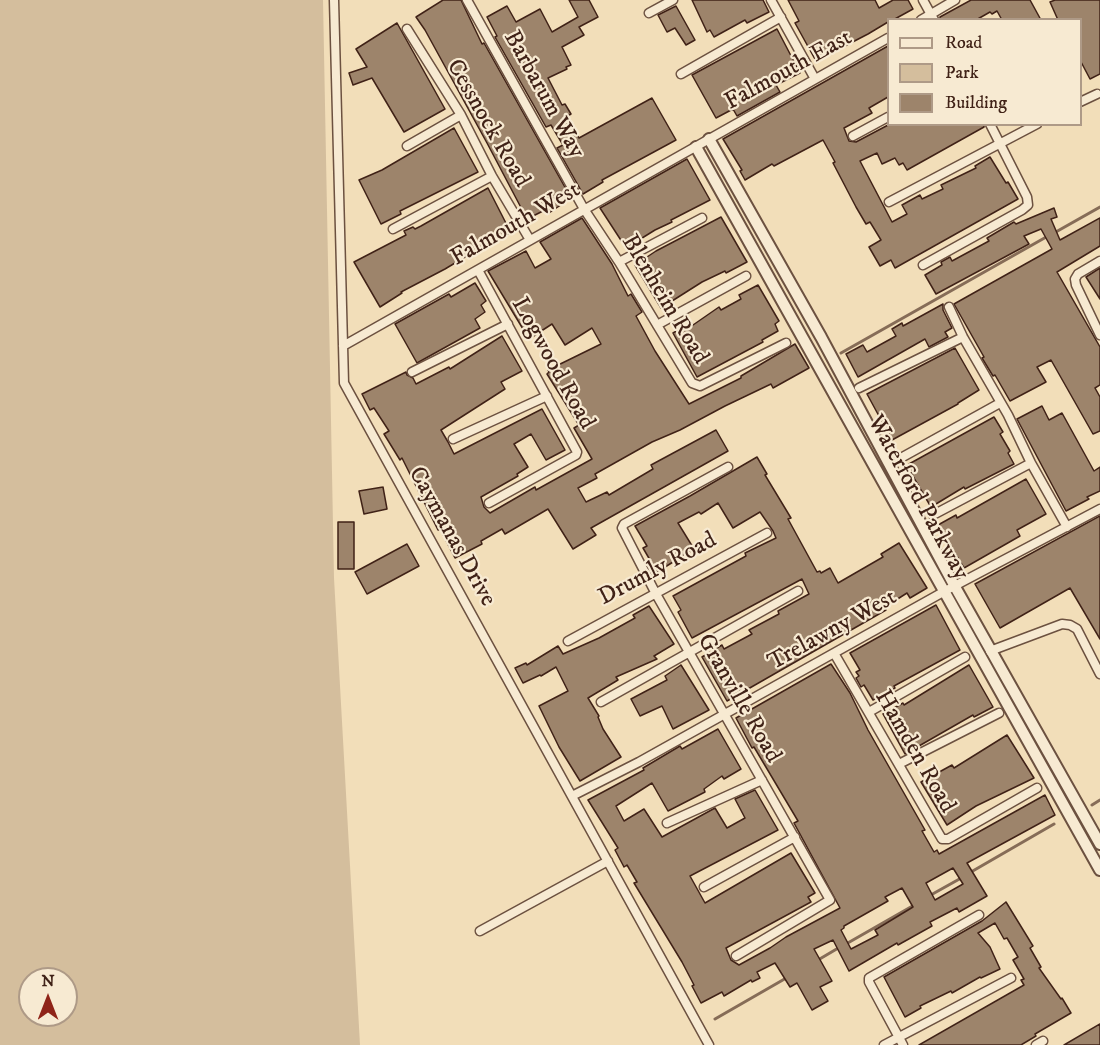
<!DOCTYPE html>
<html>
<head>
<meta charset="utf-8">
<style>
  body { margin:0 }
  #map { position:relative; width:1100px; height:1045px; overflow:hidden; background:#f2deb9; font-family:"IM FELL DW Pica",serif }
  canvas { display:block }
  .legend { position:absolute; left:887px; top:18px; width:195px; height:108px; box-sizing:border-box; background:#f7ead2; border:2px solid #ae9a87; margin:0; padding:8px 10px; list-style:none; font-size:18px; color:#402217 }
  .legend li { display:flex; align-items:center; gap:12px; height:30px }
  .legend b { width:30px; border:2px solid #ae9a87 }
  .north { position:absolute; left:18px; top:967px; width:60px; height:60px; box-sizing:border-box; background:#f7ead2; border:2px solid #ae9a87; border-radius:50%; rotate:0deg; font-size:16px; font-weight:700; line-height:24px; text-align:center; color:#402217 }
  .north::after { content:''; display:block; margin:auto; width:21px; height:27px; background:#8f2418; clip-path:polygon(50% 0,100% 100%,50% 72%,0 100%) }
</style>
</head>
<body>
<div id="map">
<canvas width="1100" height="1045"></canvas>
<ul class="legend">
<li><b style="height:8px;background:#f7ead2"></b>Road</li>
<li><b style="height:16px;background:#d4be9d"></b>Park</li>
<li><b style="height:16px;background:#9d846b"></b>Building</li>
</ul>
<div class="north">N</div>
</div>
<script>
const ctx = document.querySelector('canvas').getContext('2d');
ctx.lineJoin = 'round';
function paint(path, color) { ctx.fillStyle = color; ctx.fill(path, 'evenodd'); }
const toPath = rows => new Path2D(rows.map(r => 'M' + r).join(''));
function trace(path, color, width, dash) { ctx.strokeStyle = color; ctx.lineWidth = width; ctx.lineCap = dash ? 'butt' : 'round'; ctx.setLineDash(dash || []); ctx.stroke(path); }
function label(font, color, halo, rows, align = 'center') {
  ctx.font = font + ' "IM FELL DW Pica",serif'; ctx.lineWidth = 4.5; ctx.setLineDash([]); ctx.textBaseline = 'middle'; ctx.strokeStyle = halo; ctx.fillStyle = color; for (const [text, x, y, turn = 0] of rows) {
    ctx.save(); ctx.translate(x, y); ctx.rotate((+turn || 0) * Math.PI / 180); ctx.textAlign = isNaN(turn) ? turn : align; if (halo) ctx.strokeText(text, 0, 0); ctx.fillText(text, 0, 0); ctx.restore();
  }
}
paint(toPath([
  [0,0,323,0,334,578,360,1045,0,1045],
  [30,979,66,979,66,1015,30,1015]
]), '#d4be9d');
trace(toPath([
  [1054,233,1100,207],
  [841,353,1048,236],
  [1092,805,1100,800],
  [971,872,1054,824],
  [929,896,963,877],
  [846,944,916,904],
  [818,960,840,947],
  [715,1019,788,977]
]), '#866c57', 3);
const building = toPath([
  [443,0,461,0,482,44,484,43,571,198,549,213,547,209,527,219,487,143,425,30,416,17,443,0],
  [569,0,589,0,598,17,579,27,584,35,562,47,571,65,566,67,567,69,548,78,562,105,565,104,571,114,566,117,579,138,652,98,676,140,602,180,603,182,583,194,557,148,563,145,551,125,546,127,495,37,497,36,487,17,507,6,516,22,540,9,552,32,578,17,569,0],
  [692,0,763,0,769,12,747,23,745,20,714,37,710,30,707,32,692,0],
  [788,0,875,0,879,8,893,0,908,0,913,9,893,20,888,20,888,22,868,34,816,61,795,23,799,21,788,0],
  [971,0,1030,0,1041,20,1002,20,997,11,992,14,990,12,976,20,940,20,940,17,971,0],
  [1055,0,1100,0,1100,74,1090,79,1080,60,1080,20,1058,20,1050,2,1055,0],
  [676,6,695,40,686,45,675,28,667,32,658,15,676,6],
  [397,23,445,109,404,132,372,78,353,85,349,73,367,67,356,49,397,23],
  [777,29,800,73,776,85,780,92,737,116,733,109,716,118,692,75,777,29],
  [888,46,888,97,869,108,872,113,844,128,849,141,856,142,890,124,984,124,984,127,907,170,903,163,899,165,895,158,882,164,877,153,860,161,892,222,907,214,902,205,920,195,922,199,943,189,941,185,976,168,975,166,990,157,1006,183,1008,182,1018,199,895,268,891,260,880,266,869,247,881,240,870,222,866,224,856,207,833,163,835,162,823,140,774,166,772,164,745,180,740,171,742,170,723,139,888,46],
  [454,128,478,172,400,211,401,214,381,224,359,180,382,170,454,128],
  [687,159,710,200,671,220,672,222,655,230,626,248,600,208,687,159],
  [488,188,511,233,490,242,445,269,401,292,402,293,380,307,354,262,406,235,404,231,413,227,415,229,421,226,488,188],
  [1054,208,1057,217,1051,219,1060,240,1100,218,1100,246,1057,272,1100,347,1100,385,1095,388,1100,397,1100,431,1093,434,1051,360,1037,367,1046,382,1010,401,995,375,993,376,982,358,984,357,954,304,1052,249,1041,229,1024,236,1029,244,936,294,925,275,942,265,941,262,950,257,952,261,989,241,987,238,1014,222,1016,224,1054,208],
  [721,217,747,262,726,273,725,271,702,282,661,308,635,265,656,251,721,217],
  [582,218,612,264,628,296,631,294,642,312,636,316,655,351,689,404,741,378,741,376,795,344,809,368,773,388,771,384,725,406,680,430,652,442,595,474,597,478,578,488,586,502,607,492,609,495,653,469,651,465,716,430,728,451,591,528,596,535,573,549,548,509,505,534,502,529,481,541,482,544,455,558,440,529,438,530,402,458,400,460,384,434,389,431,374,408,370,410,362,394,406,372,407,375,413,378,416,384,449,367,450,369,502,336,522,371,501,382,505,389,441,430,448,442,454,454,542,409,565,450,546,460,531,434,514,444,528,467,517,474,518,476,481,497,484,507,490,513,535,487,536,490,592,459,574,428,579,425,547,374,549,372,548,370,601,344,592,328,565,345,552,324,529,339,488,271,526,251,535,268,551,259,540,242,582,218],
  [1100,268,1100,299,1086,277,1100,268],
  [475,283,486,301,481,305,485,312,475,319,480,328,417,363,395,324,449,294,451,297,475,283],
  [758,285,779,321,775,324,778,331,762,340,763,342,697,377,673,333,691,323,693,325,719,307,721,310,741,299,739,295,758,285],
  [943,304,943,310,952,328,945,332,948,337,929,347,925,339,858,377,846,354,863,345,867,352,896,336,892,329,902,323,903,326,943,304],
  [955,348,979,390,958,403,958,404,892,440,867,394,955,348],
  [1042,406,1049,420,1062,413,1094,471,1100,467,1100,491,1087,497,1089,499,1066,511,1017,419,1042,406],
  [994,417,1003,432,1000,434,1010,451,1008,453,1014,464,965,489,964,487,931,507,911,473,913,472,909,464,994,417],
  [757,457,767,474,765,475,791,518,788,519,817,572,820,571,821,573,830,568,838,583,883,557,881,554,899,543,927,588,910,598,907,593,885,607,886,610,727,701,702,657,722,645,724,649,752,634,749,630,779,614,778,611,809,594,802,579,692,638,678,612,681,610,673,596,746,556,745,553,776,538,773,531,760,512,733,528,718,503,701,514,699,512,678,523,694,549,657,572,643,548,647,546,635,526,690,496,757,457],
  [1026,479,1046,514,1017,530,1020,536,964,568,938,525,956,515,957,518,1026,479],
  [383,487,387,509,364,514,359,491,383,487],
  [1100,516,1100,639,1070,588,1000,628,975,584,1100,516],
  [338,522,354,522,354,569,338,569,338,522],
  [407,544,419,566,367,594,355,572,407,544],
  [936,605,960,650,894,686,895,688,873,700,864,685,861,687,856,678,859,676,856,672,860,670,850,653,936,605],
  [649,606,674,644,654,656,657,659,616,677,618,680,588,698,599,716,598,717,603,729,621,757,580,781,559,747,539,706,568,691,556,667,541,676,540,675,523,683,515,668,526,663,527,665,558,646,563,654,599,638,635,618,633,615,649,606],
  [831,664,850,693,868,730,925,830,922,831,934,852,937,850,939,854,1045,795,1055,815,967,863,987,896,959,912,957,908,930,922,932,926,898,945,897,943,849,971,833,940,814,949,832,981,820,987,828,1001,812,1010,797,983,790,987,775,963,757,972,760,978,752,982,751,980,724,996,722,992,701,1003,692,986,694,985,682,962,634,883,637,882,627,865,624,867,615,850,618,848,588,800,644,770,643,768,680,746,682,749,718,729,741,769,724,779,722,776,704,789,705,792,668,811,652,783,616,806,624,821,644,809,662,837,715,808,727,828,745,818,735,799,755,790,778,830,690,876,705,903,791,853,815,893,808,897,811,902,726,948,731,960,739,965,770,948,786,937,840,908,794,823,798,821,754,747,752,748,736,718,831,664],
  [953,868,963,884,935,900,926,883,953,868],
  [902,888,913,907,875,930,878,935,851,949,841,930,844,928,844,926,888,901,885,897,902,888],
  [681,665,709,710,673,729,662,706,640,716,631,699,667,680,665,676,681,665],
  [969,665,993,707,974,717,973,715,905,754,883,714,903,703,904,705,969,665],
  [1007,735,1034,778,976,806,947,825,921,782,952,765,954,768,1007,735],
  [1006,902,1033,946,1030,948,1041,967,1039,968,1061,999,1062,998,1071,1013,1035,1034,1036,1036,1021,1045,919,1045,1024,985,1021,980,1024,979,1013,960,1018,957,1007,938,1004,939,995,923,978,933,990,947,1000,969,981,978,980,977,952,993,951,991,920,1006,921,1008,905,1017,884,977,982,921,1006,902],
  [1100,1024,1100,1045,1064,1045,1100,1024]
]);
paint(building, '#9d846b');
trace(building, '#402217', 1.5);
const minor = toPath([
  [334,0,344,383,709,1045],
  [467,0,584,209,619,262,692,383,700,386,786,343],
  [771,0,815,79],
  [923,0,934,20],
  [649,13,673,0],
  [921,20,955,0],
  [407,29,461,115,492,176,530,240],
  [681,74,781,17],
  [1080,102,1097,94],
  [853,136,888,117],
  [407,146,461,115],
  [889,202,1037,124],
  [393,229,492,176],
  [1100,261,1078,274,1075,279,1076,285,1100,335],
  [619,262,702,218],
  [923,265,1022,210,1028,205,1027,197,990,124],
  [478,270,577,452,576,455,489,503],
  [949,307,963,337,1008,415,1031,463,1067,527],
  [657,325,746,276],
  [343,346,888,38],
  [412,372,508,324],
  [859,388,963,337],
  [453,439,547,396],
  [899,459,1000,403],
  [728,467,624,524,622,528,656,594,830,900,736,956],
  [933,515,1031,463],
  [568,641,767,533],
  [990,651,1062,624,1070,625,1077,629,1100,674],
  [834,653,942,839,948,839,1037,788],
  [601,702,798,591],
  [869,712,965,657],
  [899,764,999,713],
  [572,796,639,762,945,591,1100,509],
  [667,823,762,780],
  [704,887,795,837],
  [480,931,608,861],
  [884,1045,1011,978],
  [903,1045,869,982,869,978,979,915],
  [1036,1045,1043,1041]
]);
const tertiary = toPath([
  [709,139,821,337,954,585,1100,844],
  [696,147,1100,870]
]);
trace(minor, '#6c5140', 11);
trace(tertiary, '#6c5140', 14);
trace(minor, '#f7ead2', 8);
trace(tertiary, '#f7ead2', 10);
label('24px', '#402217', '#f7ead2', [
  ["Falmouth East",789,71,-29],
  ["Barbarum Way",543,95,61],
  ["Cessnock Road",487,124,60],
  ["Falmouth West",516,225,-30],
  ["Blenheim Road",664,300,59],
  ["Logwood Road",552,364,61],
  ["Waterford Parkway",917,498,61],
  ["Caymanas Drive",451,537,61],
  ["Drumly Road",658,570,-28],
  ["Trelawny West",833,631,-29],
  ["Granville Road",738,699,60],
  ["Hamden Road",914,752,60]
]);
</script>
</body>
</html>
